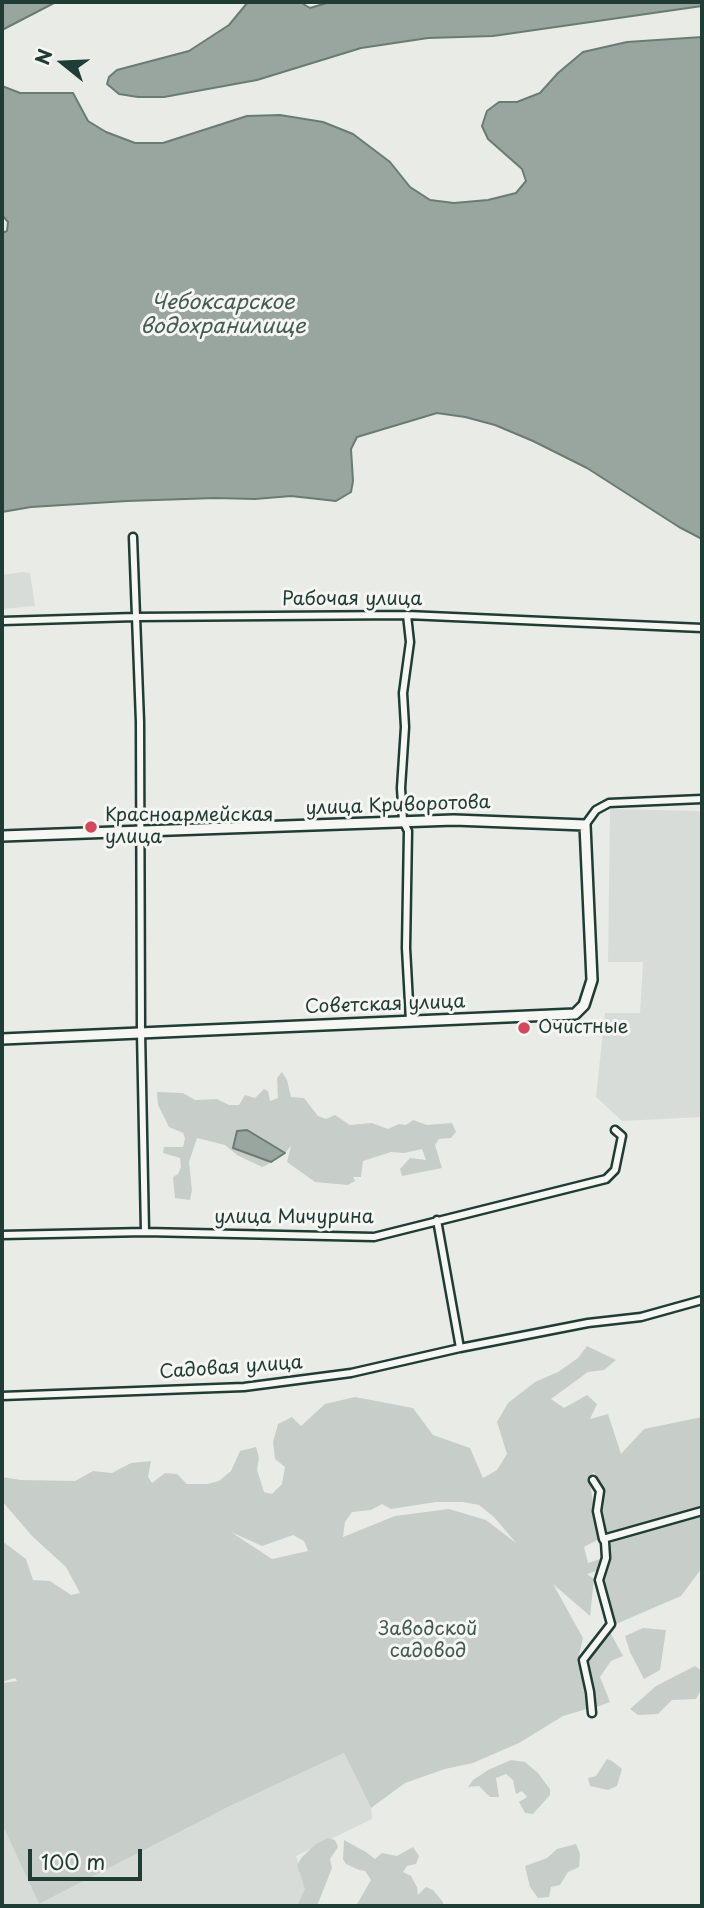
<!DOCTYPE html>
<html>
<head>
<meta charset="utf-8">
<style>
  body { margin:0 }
  #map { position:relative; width:704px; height:1908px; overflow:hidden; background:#e9ebe7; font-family:"Playpen Sans",sans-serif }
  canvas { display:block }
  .frame { position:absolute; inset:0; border:4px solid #1f3d34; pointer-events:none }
  .north { position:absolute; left:28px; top:28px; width:70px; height:70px; -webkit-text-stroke:5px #f6f6f2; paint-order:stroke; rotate:288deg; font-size:19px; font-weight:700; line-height:28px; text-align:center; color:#1f3d34 }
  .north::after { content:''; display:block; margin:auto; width:24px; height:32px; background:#1f3d34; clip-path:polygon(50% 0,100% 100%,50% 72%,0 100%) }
  .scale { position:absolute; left:28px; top:1849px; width:114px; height:32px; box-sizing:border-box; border:4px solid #1f3d34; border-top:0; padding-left:9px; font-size:21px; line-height:24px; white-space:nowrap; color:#1f3d34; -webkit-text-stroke:5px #f6f6f2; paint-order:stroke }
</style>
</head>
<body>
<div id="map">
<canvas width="704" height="1908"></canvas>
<div class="frame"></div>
<div class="north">N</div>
<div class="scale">100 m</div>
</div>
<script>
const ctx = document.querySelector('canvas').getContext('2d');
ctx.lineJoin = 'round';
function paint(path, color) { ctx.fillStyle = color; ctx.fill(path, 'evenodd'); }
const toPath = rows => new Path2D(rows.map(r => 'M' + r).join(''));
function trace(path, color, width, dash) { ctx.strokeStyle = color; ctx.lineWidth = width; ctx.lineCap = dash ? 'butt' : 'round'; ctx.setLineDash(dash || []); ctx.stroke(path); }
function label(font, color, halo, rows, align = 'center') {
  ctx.font = font + ' "Playpen Sans",sans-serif'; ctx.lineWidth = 6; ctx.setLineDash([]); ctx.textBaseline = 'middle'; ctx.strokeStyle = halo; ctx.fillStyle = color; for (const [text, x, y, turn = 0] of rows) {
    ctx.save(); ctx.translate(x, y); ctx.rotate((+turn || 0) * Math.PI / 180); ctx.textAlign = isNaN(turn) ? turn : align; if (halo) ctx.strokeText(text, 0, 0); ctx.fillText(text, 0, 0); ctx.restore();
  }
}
paint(toPath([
  [22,572,30,573,35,606,2,609,2,575],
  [610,809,702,811,702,1117,622,1121,596,1097,605,1013,640,1013,643,962,608,962],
  [344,1753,371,1808,372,1819,296,1856,308,1892,305,1906,2,1906,2,1824,39,1904,230,1806]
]), '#d8dcd8');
paint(toPath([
  [282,1072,287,1080,291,1097,304,1098,318,1116,326,1119,335,1115,350,1125,372,1123,388,1129,399,1124,406,1125,413,1120,427,1125,452,1123,456,1132,451,1138,439,1139,435,1145,442,1168,402,1176,400,1169,410,1158,426,1160,422,1149,404,1153,391,1152,363,1161,361,1177,353,1177,355,1181,348,1185,315,1182,287,1162,291,1146,285,1153,247,1130,252,1156,268,1161,269,1164,262,1167,237,1155,225,1145,197,1138,189,1162,192,1190,190,1200,175,1198,173,1177,178,1174,181,1167,180,1158,163,1153,164,1147,183,1147,185,1138,183,1133,169,1127,158,1105,157,1092,183,1093,195,1100,217,1099,229,1105,239,1105,245,1095,255,1098,264,1089,268,1091,270,1101,278,1098,277,1078],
  [587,1346,616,1360,604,1370,588,1372,551,1399,564,1408,587,1395,597,1404,590,1419,608,1414,621,1454,644,1429,702,1417,702,1508,605,1535,599,1504,603,1491,594,1472,589,1477,599,1539,584,1547,588,1563,603,1558,599,1570,587,1574,594,1579,590,1616,553,1584,583,1638,579,1655,587,1709,563,1716,519,1743,473,1763,445,1769,405,1783,371,1808,344,1753,230,1806,39,1904,2,1824,2,1683,17,1681,15,1678,2,1682,2,1541,26,1559,33,1580,50,1581,71,1595,80,1593,66,1567,32,1536,2,1501,2,1477,21,1480,75,1481,93,1471,112,1473,131,1463,151,1461,148,1477,152,1483,165,1473,177,1474,187,1484,207,1484,219,1481,231,1471,240,1451,256,1447,259,1458,257,1470,264,1492,272,1494,282,1484,285,1467,275,1459,273,1442,278,1424,292,1417,301,1426,325,1404,355,1397,413,1408,433,1435,470,1448,483,1478,497,1470,507,1454,497,1422,508,1403,535,1382,558,1372,578,1358],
  [436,1502,463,1502,479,1505,494,1517,516,1543,486,1520,449,1509,395,1516,343,1537,345,1522,352,1512,371,1510,382,1504,391,1509],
  [231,1532,262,1546,293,1535,304,1541,308,1551,272,1559],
  [702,1513,702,1568,681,1596,616,1624,608,1610,601,1584,612,1539],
  [643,1628,666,1630,660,1670,644,1679,630,1652,625,1636],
  [610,1632,623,1656,611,1661,600,1677,610,1702,594,1708,594,1694,586,1661],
  [695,1666,702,1671,702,1688,696,1699,672,1700,658,1714,638,1715,630,1709,656,1686],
  [607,1759,612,1761,622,1769,617,1786,608,1790,590,1786,588,1778,596,1776],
  [511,1760,525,1762,538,1773,550,1789,550,1795,533,1814,525,1813,519,1802,527,1797,522,1791,516,1794,513,1780,506,1774,496,1778,499,1797,490,1797,479,1786,468,1787,473,1780,488,1770],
  [328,1838,335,1840,338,1847,330,1859,332,1868,317,1906,297,1906,305,1889,297,1865,302,1857,316,1844],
  [344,1840,366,1852,375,1859,382,1853,397,1856,413,1847,419,1856,416,1864,407,1866,403,1872,411,1876,417,1887,418,1895,426,1887,433,1890,443,1902,443,1906,356,1906,371,1880,365,1871,359,1870,346,1864,343,1859],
  [576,1844,580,1854,579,1867,568,1872,560,1885,551,1887,549,1897,538,1898,530,1887,525,1866,547,1858,557,1849]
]), '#c7cec9');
const water = toPath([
  [2,2,56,2,2,30,2,2],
  [248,2,300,2,310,8,330,2,702,2,702,6,493,36,428,38,361,48,257,80,164,97,138,97,119,94,107,84,109,77,117,70,189,51,229,25,248,2],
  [702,37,702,539,679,527,587,468,533,441,495,425,465,417,437,413,357,437,351,449,353,481,351,492,336,501,291,496,255,499,215,498,127,501,31,507,2,512,2,233,7,231,8,222,2,215,2,86,20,93,73,93,88,121,106,132,135,143,163,143,247,116,280,115,323,122,353,134,390,162,410,187,430,200,454,203,488,200,516,193,526,181,522,169,488,139,482,126,487,111,499,102,517,102,540,93,558,73,583,52,627,42,702,37],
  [247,1130,262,1139,285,1153,271,1162,233,1148,237,1131,247,1130]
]);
paint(water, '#99a6a0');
trace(water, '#687c75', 2);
const street = toPath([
  [133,537,140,722,141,1032,145,1232],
  [407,615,410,642,403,693,405,727,401,788,403,821,408,831,406,948,410,1021],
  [2,621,135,617,407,615,702,628],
  [585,825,596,810,609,803,702,799],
  [437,1220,460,1348],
  [2,1235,145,1232,374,1237,606,1179,615,1170,622,1136,615,1130],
  [2,1396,244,1387,351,1373,460,1348,588,1323,641,1317,702,1300],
  [603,1539,702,1511],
  [592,1713,590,1692,583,1660,611,1624,599,1580,606,1558,605,1542,603,1539,597,1511,600,1491,593,1480]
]);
const secondary = toPath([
  [2,836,454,820,585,825,592,980,584,1005,575,1014,2,1039]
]);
trace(street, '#1f3d34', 11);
trace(secondary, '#1f3d34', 14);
trace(street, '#f6f6f2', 6);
trace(secondary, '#f6f6f2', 9);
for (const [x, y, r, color] of [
  [91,827,7,"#d1495b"],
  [524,1028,7,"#d1495b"]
]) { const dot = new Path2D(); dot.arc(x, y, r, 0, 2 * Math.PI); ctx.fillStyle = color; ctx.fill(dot); trace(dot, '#f6f6f2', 2.5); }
label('19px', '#1f3d34', '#f6f6f2', [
  ["Рабочая улица",352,600],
  ["улица Криворотова",398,806,-2],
  ["Советская улица",385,1005,-2],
  ["улица Мичурина",294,1218],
  ["Садовая улица",231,1368,-4]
]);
label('19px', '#1f3d34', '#f6f6f2', [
  ["Красноармейская",105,816],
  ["улица",105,838],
  ["Очистные",538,1028]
], 'left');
label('19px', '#415a52', '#f6f6f2', [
  ["Заводской",428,1630],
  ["садовод",428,1652]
]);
label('italic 21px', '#445c54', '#f6f6f2', [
  ["Чебоксарское",223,303],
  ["водохранилище",223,327]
]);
</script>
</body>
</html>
